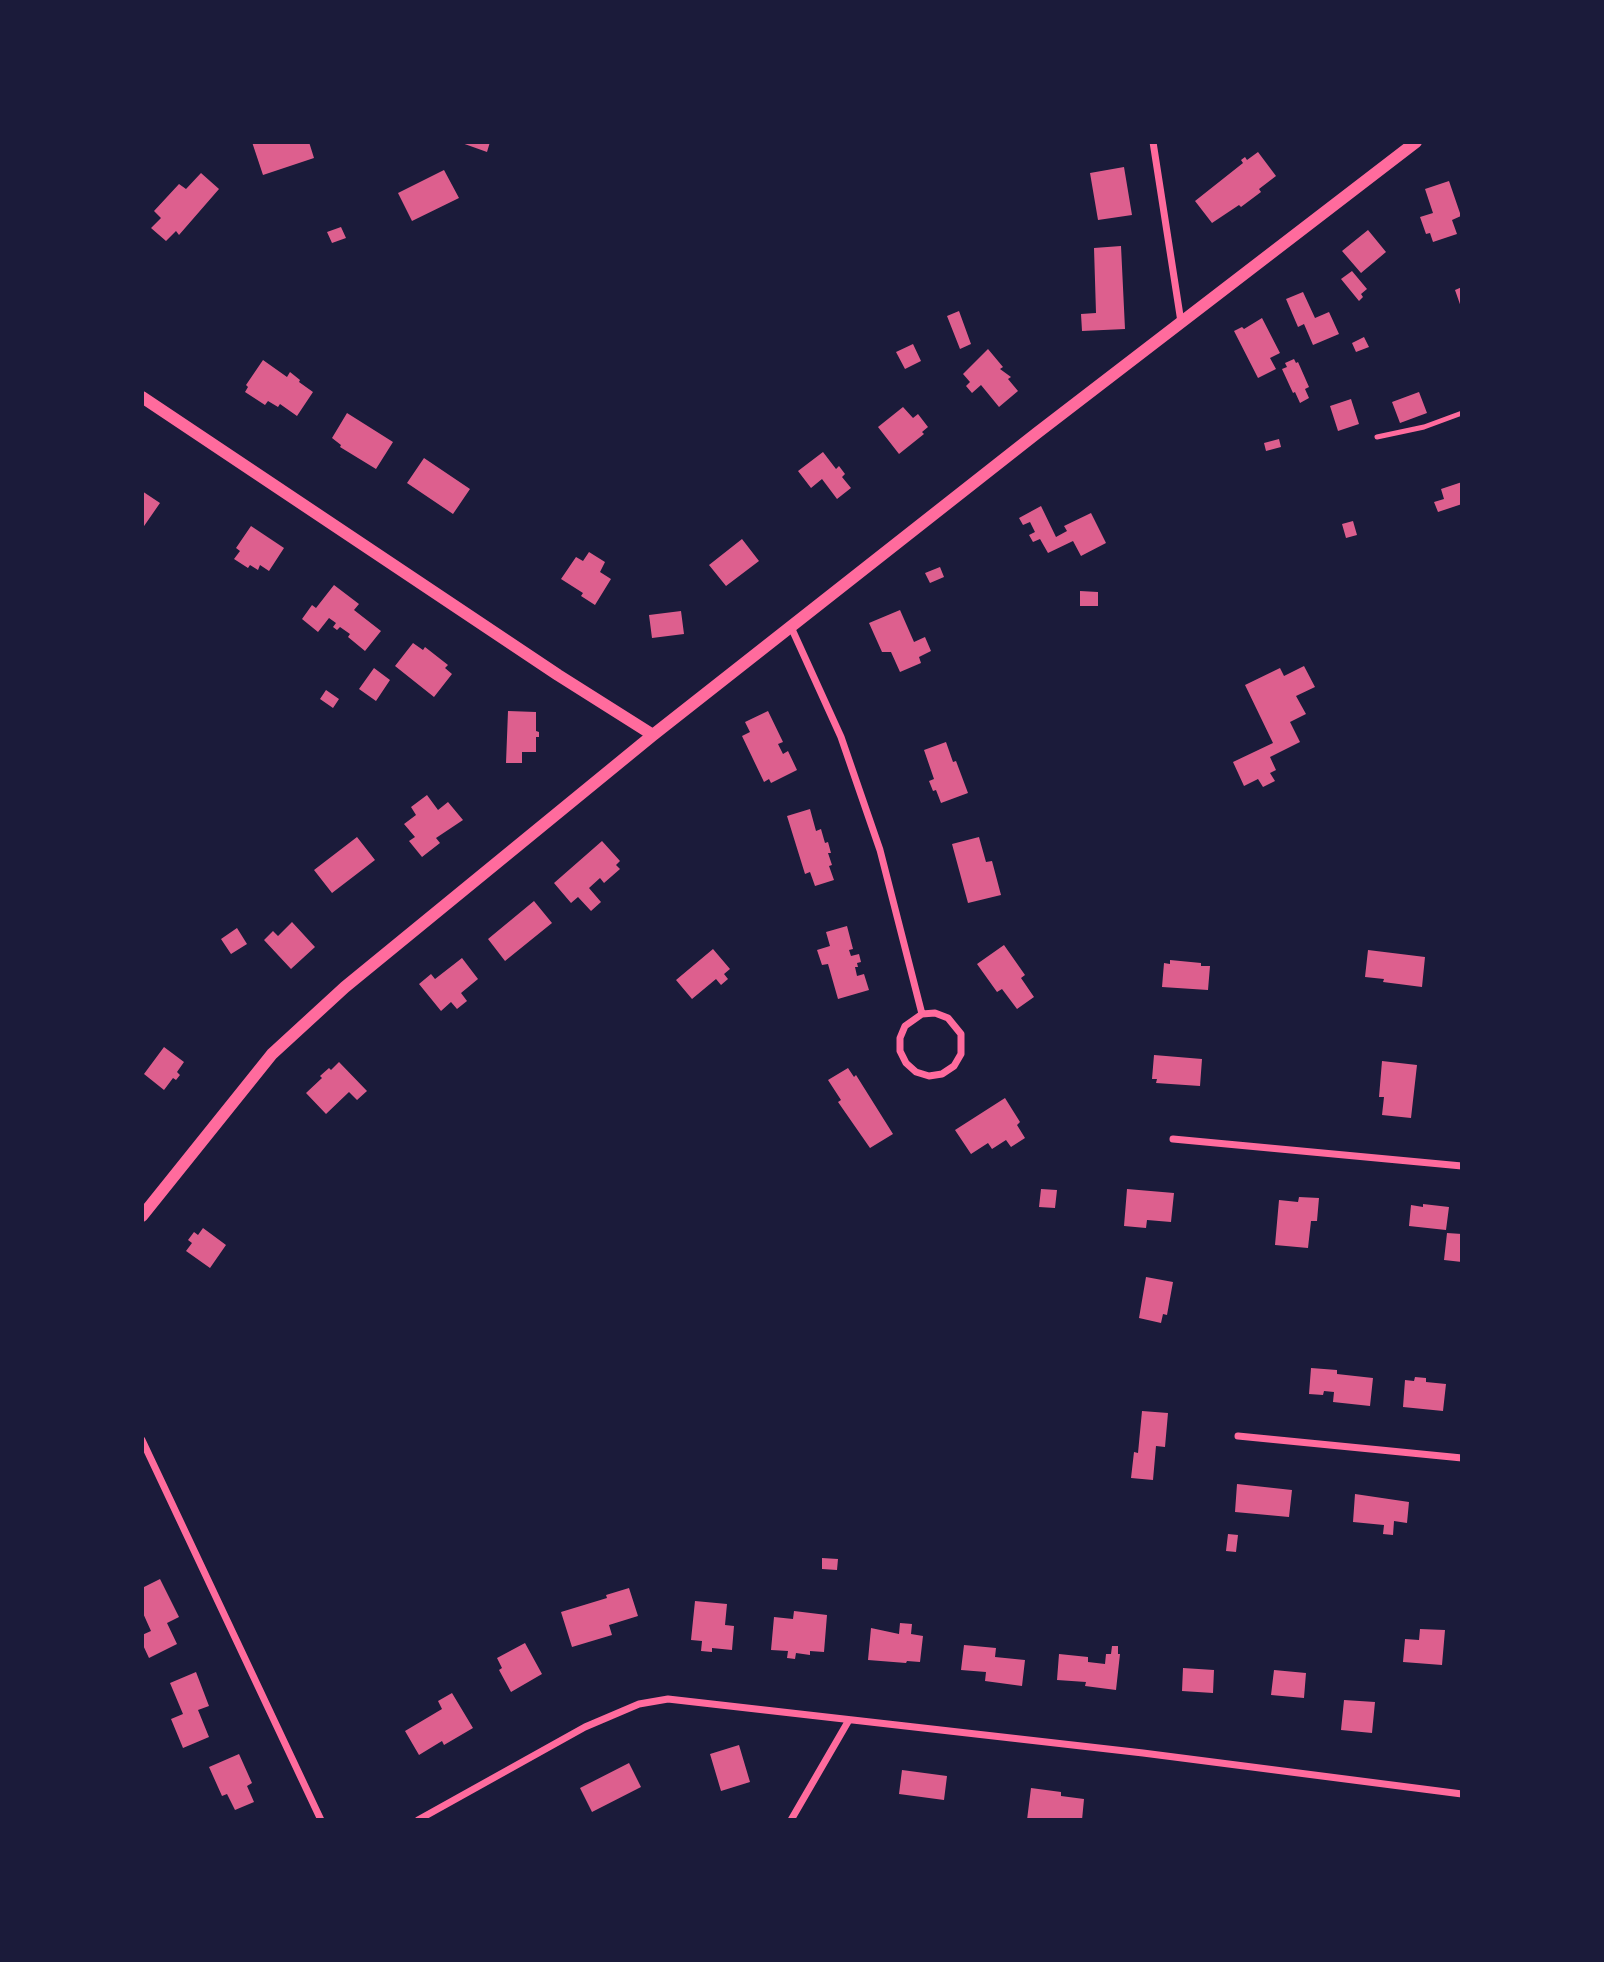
<!DOCTYPE html>
<html>
<head>
<meta charset="utf-8">
<style>
  body { margin:0 }
  #map { position:relative; width:1604px; height:1962px; overflow:hidden; background:#1b1b3a; font-family:"Open Sans",sans-serif }
  canvas { display:block }
  .frame { position:absolute; inset:0; border:144px solid #1b1b3a; pointer-events:none }
</style>
</head>
<body>
<div id="map">
<canvas width="1604" height="1962"></canvas>
<div class="frame"></div>
</div>
<script>
const ctx = document.querySelector('canvas').getContext('2d');
ctx.lineJoin = 'round';
function paint(path, color) { ctx.fillStyle = color; ctx.fill(path, 'evenodd'); }
const toPath = rows => new Path2D(rows.map(r => 'M' + r).join(''));
function trace(path, color, width, dash) { ctx.strokeStyle = color; ctx.lineWidth = width; ctx.lineCap = dash ? 'butt' : 'round'; ctx.setLineDash(dash || []); ctx.stroke(path); }
paint(toPath([
  [252,142,309,142,314,158,263,175],
  [459,142,490,142,487,152],
  [1258,152,1276,176,1259,189,1261,192,1241,207,1239,205,1212,223,1195,201,1243,163,1241,160,1245,157,1247,160],
  [1124,167,1132,215,1098,220,1090,173],
  [444,170,459,198,412,221,398,193],
  [201,173,219,189,179,235,176,231,166,241,151,228,161,218,154,211,179,184,186,189],
  [1449,181,1461,216,1452,220,1457,234,1433,242,1430,233,1426,234,1420,217,1433,213,1425,189],
  [341,227,346,238,332,243,327,232],
  [1368,230,1386,252,1361,273,1342,251],
  [1121,246,1125,329,1082,331,1081,314,1096,313,1094,248],
  [1352,271,1367,289,1361,294,1363,297,1359,301,1341,279],
  [1462,287,1462,310,1455,290],
  [1303,292,1315,318,1329,312,1339,334,1313,345,1304,324,1298,327,1286,299],
  [959,311,971,344,960,349,947,316],
  [1262,318,1280,353,1270,358,1276,369,1258,378,1234,331,1242,327,1244,329],
  [1364,337,1369,347,1356,352,1352,343],
  [913,344,921,361,905,369,896,352],
  [988,349,1003,367,1000,369,1011,377,1008,379,1018,391,999,407,981,385,972,393,966,386,970,382,963,374],
  [1294,359,1296,363,1298,362,1309,387,1305,389,1309,398,1300,403,1295,392,1293,393,1282,369,1287,367,1285,363],
  [263,360,287,377,290,372,300,380,299,382,313,392,297,416,280,404,278,407,268,401,265,405,245,392,248,387,246,385],
  [1419,392,1427,413,1400,423,1392,402],
  [1351,399,1359,424,1338,431,1330,406],
  [903,407,913,418,918,414,928,427,922,432,924,434,899,454,878,427],
  [347,413,393,442,376,469,340,447,341,445,332,438],
  [1279,439,1281,447,1266,451,1264,443],
  [823,452,836,469,839,466,845,474,842,477,851,488,837,499,822,479,811,488,798,471],
  [424,458,470,489,453,514,407,483],
  [1462,482,1462,504,1438,512,1434,502,1444,499,1441,489],
  [142,491,160,503,142,529],
  [1041,506,1056,537,1067,531,1064,526,1091,513,1106,543,1081,556,1073,541,1048,553,1040,539,1033,542,1029,535,1035,532,1030,522,1023,525,1019,518],
  [1353,521,1357,535,1346,538,1342,524],
  [251,526,284,548,269,571,260,565,258,570,250,565,248,568,234,559,240,551,236,548],
  [742,539,759,561,726,586,709,565],
  [589,552,605,562,600,572,611,579,595,605,581,596,583,593,561,579,576,557,583,561],
  [940,567,944,577,930,583,925,573],
  [334,585,359,604,354,610,381,631,365,651,348,637,350,634,340,627,337,630,333,627,336,623,329,618,318,632,302,619,312,605,316,608],
  [1080,591,1098,592,1098,606,1080,606],
  [900,610,914,642,925,637,931,651,919,657,921,663,900,672,891,652,882,652,869,623],
  [681,611,684,634,652,638,649,615],
  [413,643,423,650,425,647,448,665,445,668,452,674,434,697,395,666],
  [1304,666,1315,687,1296,696,1306,714,1290,722,1300,742,1270,757,1276,770,1270,773,1275,781,1263,787,1258,779,1244,786,1233,762,1273,743,1245,685,1280,668,1284,676],
  [374,668,390,680,376,701,359,689],
  [326,690,339,699,333,708,320,699],
  [508,711,536,712,536,731,539,732,539,737,536,737,536,752,522,752,522,763,506,763],
  [768,711,783,742,778,744,783,754,788,751,797,770,771,783,769,779,764,782,742,736,750,732,745,722],
  [946,742,953,762,956,761,968,793,941,803,936,790,933,791,929,781,934,779,924,750],
  [427,795,438,810,448,802,463,820,436,838,440,843,422,857,409,841,415,837,404,824,416,815,411,807],
  [810,809,816,831,821,829,825,843,828,842,831,853,828,853,832,865,829,866,834,880,815,886,810,872,805,874,787,816],
  [357,837,375,860,332,893,314,870],
  [979,837,986,862,992,861,1001,895,968,903,952,844],
  [602,841,620,861,616,865,620,869,604,883,600,878,589,888,601,902,591,911,578,897,571,903,554,883],
  [534,901,552,923,505,961,488,939],
  [292,922,315,947,291,969,264,940,273,931,278,936],
  [847,926,853,949,849,950,851,956,859,954,861,962,857,963,858,967,855,967,857,976,864,974,869,990,838,999,828,964,822,965,817,950,830,946,826,932],
  [237,928,247,944,231,954,221,939],
  [1004,945,1025,975,1021,978,1034,997,1017,1009,1002,989,997,992,977,964],
  [713,949,730,969,724,974,728,979,721,985,716,979,692,999,676,980],
  [1368,950,1425,957,1422,987,1383,982,1384,979,1365,977],
  [462,958,478,979,461,993,467,1001,457,1009,451,1002,441,1011,419,984,431,974,435,979],
  [1170,960,1201,963,1201,966,1210,966,1208,990,1162,987,1164,963,1170,964],
  [164,1047,184,1062,177,1072,180,1075,176,1080,173,1078,164,1090,144,1074],
  [1154,1055,1202,1059,1200,1086,1156,1083,1157,1079,1152,1079],
  [1382,1061,1417,1065,1411,1118,1382,1115,1384,1097,1379,1097],
  [339,1062,367,1091,357,1100,349,1092,326,1114,306,1093,322,1078,320,1076,329,1068,331,1070],
  [848,1068,854,1077,856,1075,893,1134,870,1148,838,1102,841,1100,828,1080],
  [1005,1098,1020,1122,1017,1125,1025,1138,1011,1147,1006,1140,992,1149,988,1143,971,1154,955,1130],
  [1041,1189,1057,1190,1055,1208,1039,1207],
  [1127,1189,1174,1193,1171,1222,1147,1220,1146,1228,1124,1226],
  [1299,1197,1319,1198,1317,1221,1311,1221,1308,1248,1275,1245,1279,1200,1298,1202],
  [1423,1204,1449,1207,1446,1230,1409,1226,1411,1205,1423,1207],
  [203,1228,226,1245,210,1268,186,1251,192,1243,188,1240,194,1232,198,1235],
  [1447,1233,1462,1234,1462,1262,1444,1260],
  [1146,1277,1173,1282,1167,1315,1163,1314,1161,1323,1139,1318],
  [1311,1368,1337,1370,1337,1374,1373,1378,1370,1406,1333,1402,1334,1392,1324,1391,1323,1395,1309,1394],
  [1415,1377,1426,1378,1426,1382,1446,1384,1443,1411,1403,1407,1405,1380,1414,1381],
  [1142,1411,1168,1413,1165,1447,1156,1446,1153,1480,1131,1478,1134,1452,1138,1453],
  [1237,1484,1292,1490,1289,1517,1235,1512],
  [1355,1494,1409,1502,1407,1523,1394,1521,1393,1535,1383,1534,1384,1525,1353,1522],
  [1228,1534,1238,1535,1236,1552,1226,1551],
  [822,1558,838,1559,837,1570,822,1569],
  [160,1579,179,1617,167,1623,177,1644,149,1658,142,1643,142,1635,151,1631,142,1611,142,1588],
  [629,1588,638,1616,609,1625,612,1635,572,1647,561,1612,607,1598,606,1595],
  [695,1601,727,1604,725,1625,734,1626,732,1650,712,1648,712,1652,701,1651,702,1641,691,1640],
  [794,1611,827,1615,824,1652,810,1651,810,1655,796,1653,795,1659,787,1658,788,1651,771,1650,774,1617,793,1619],
  [900,1623,912,1624,911,1634,923,1636,920,1662,907,1661,906,1663,868,1660,871,1628,899,1634],
  [1420,1629,1445,1630,1442,1665,1403,1662,1405,1639,1419,1640],
  [525,1643,542,1674,511,1692,499,1670,502,1668,497,1658],
  [964,1645,996,1648,995,1657,1025,1660,1022,1686,985,1681,986,1672,961,1670],
  [1112,1646,1118,1646,1118,1654,1120,1654,1116,1690,1085,1686,1086,1682,1057,1680,1059,1654,1088,1657,1088,1662,1105,1664,1106,1654,1111,1654],
  [1183,1668,1214,1670,1213,1693,1182,1691],
  [1274,1670,1306,1673,1304,1698,1271,1695],
  [196,1672,209,1706,198,1710,209,1737,183,1748,171,1719,183,1714,170,1683],
  [452,1693,473,1728,444,1745,442,1741,419,1755,405,1731,442,1709,438,1701],
  [1344,1700,1375,1702,1372,1733,1341,1730],
  [739,1745,750,1782,721,1791,710,1754],
  [239,1754,252,1783,247,1786,254,1802,235,1810,227,1794,222,1796,209,1767],
  [629,1763,641,1787,592,1812,580,1788],
  [902,1770,947,1776,944,1800,899,1794],
  [1031,1788,1061,1792,1061,1796,1084,1799,1082,1820,1027,1820]
]), '#dd5f8e');
trace(toPath([
  [1377,437,1424,427,1462,413]
]), '#ff6b9d', 5);
trace(toPath([
  [1153,142,1181,322],
  [791,627,841,737,880,850,922,1014,905,1026,900,1038,900,1051,906,1063,916,1072,929,1076,942,1074,954,1066,961,1054,961,1034,948,1018,935,1013,922,1014],
  [1173,1139,1462,1166],
  [1238,1436,1462,1458],
  [142,1440,321,1820],
  [418,1820,585,1727,639,1704,668,1699,1143,1753,1462,1794],
  [791,1820,849,1720]
]), '#ff6b9d', 7);
trace(toPath([
  [142,397,558,675,653,735],
  [142,1216,272,1054,345,987,653,735,1037,433,1416,142]
]), '#ff6b9d', 12);
</script>
</body>
</html>
